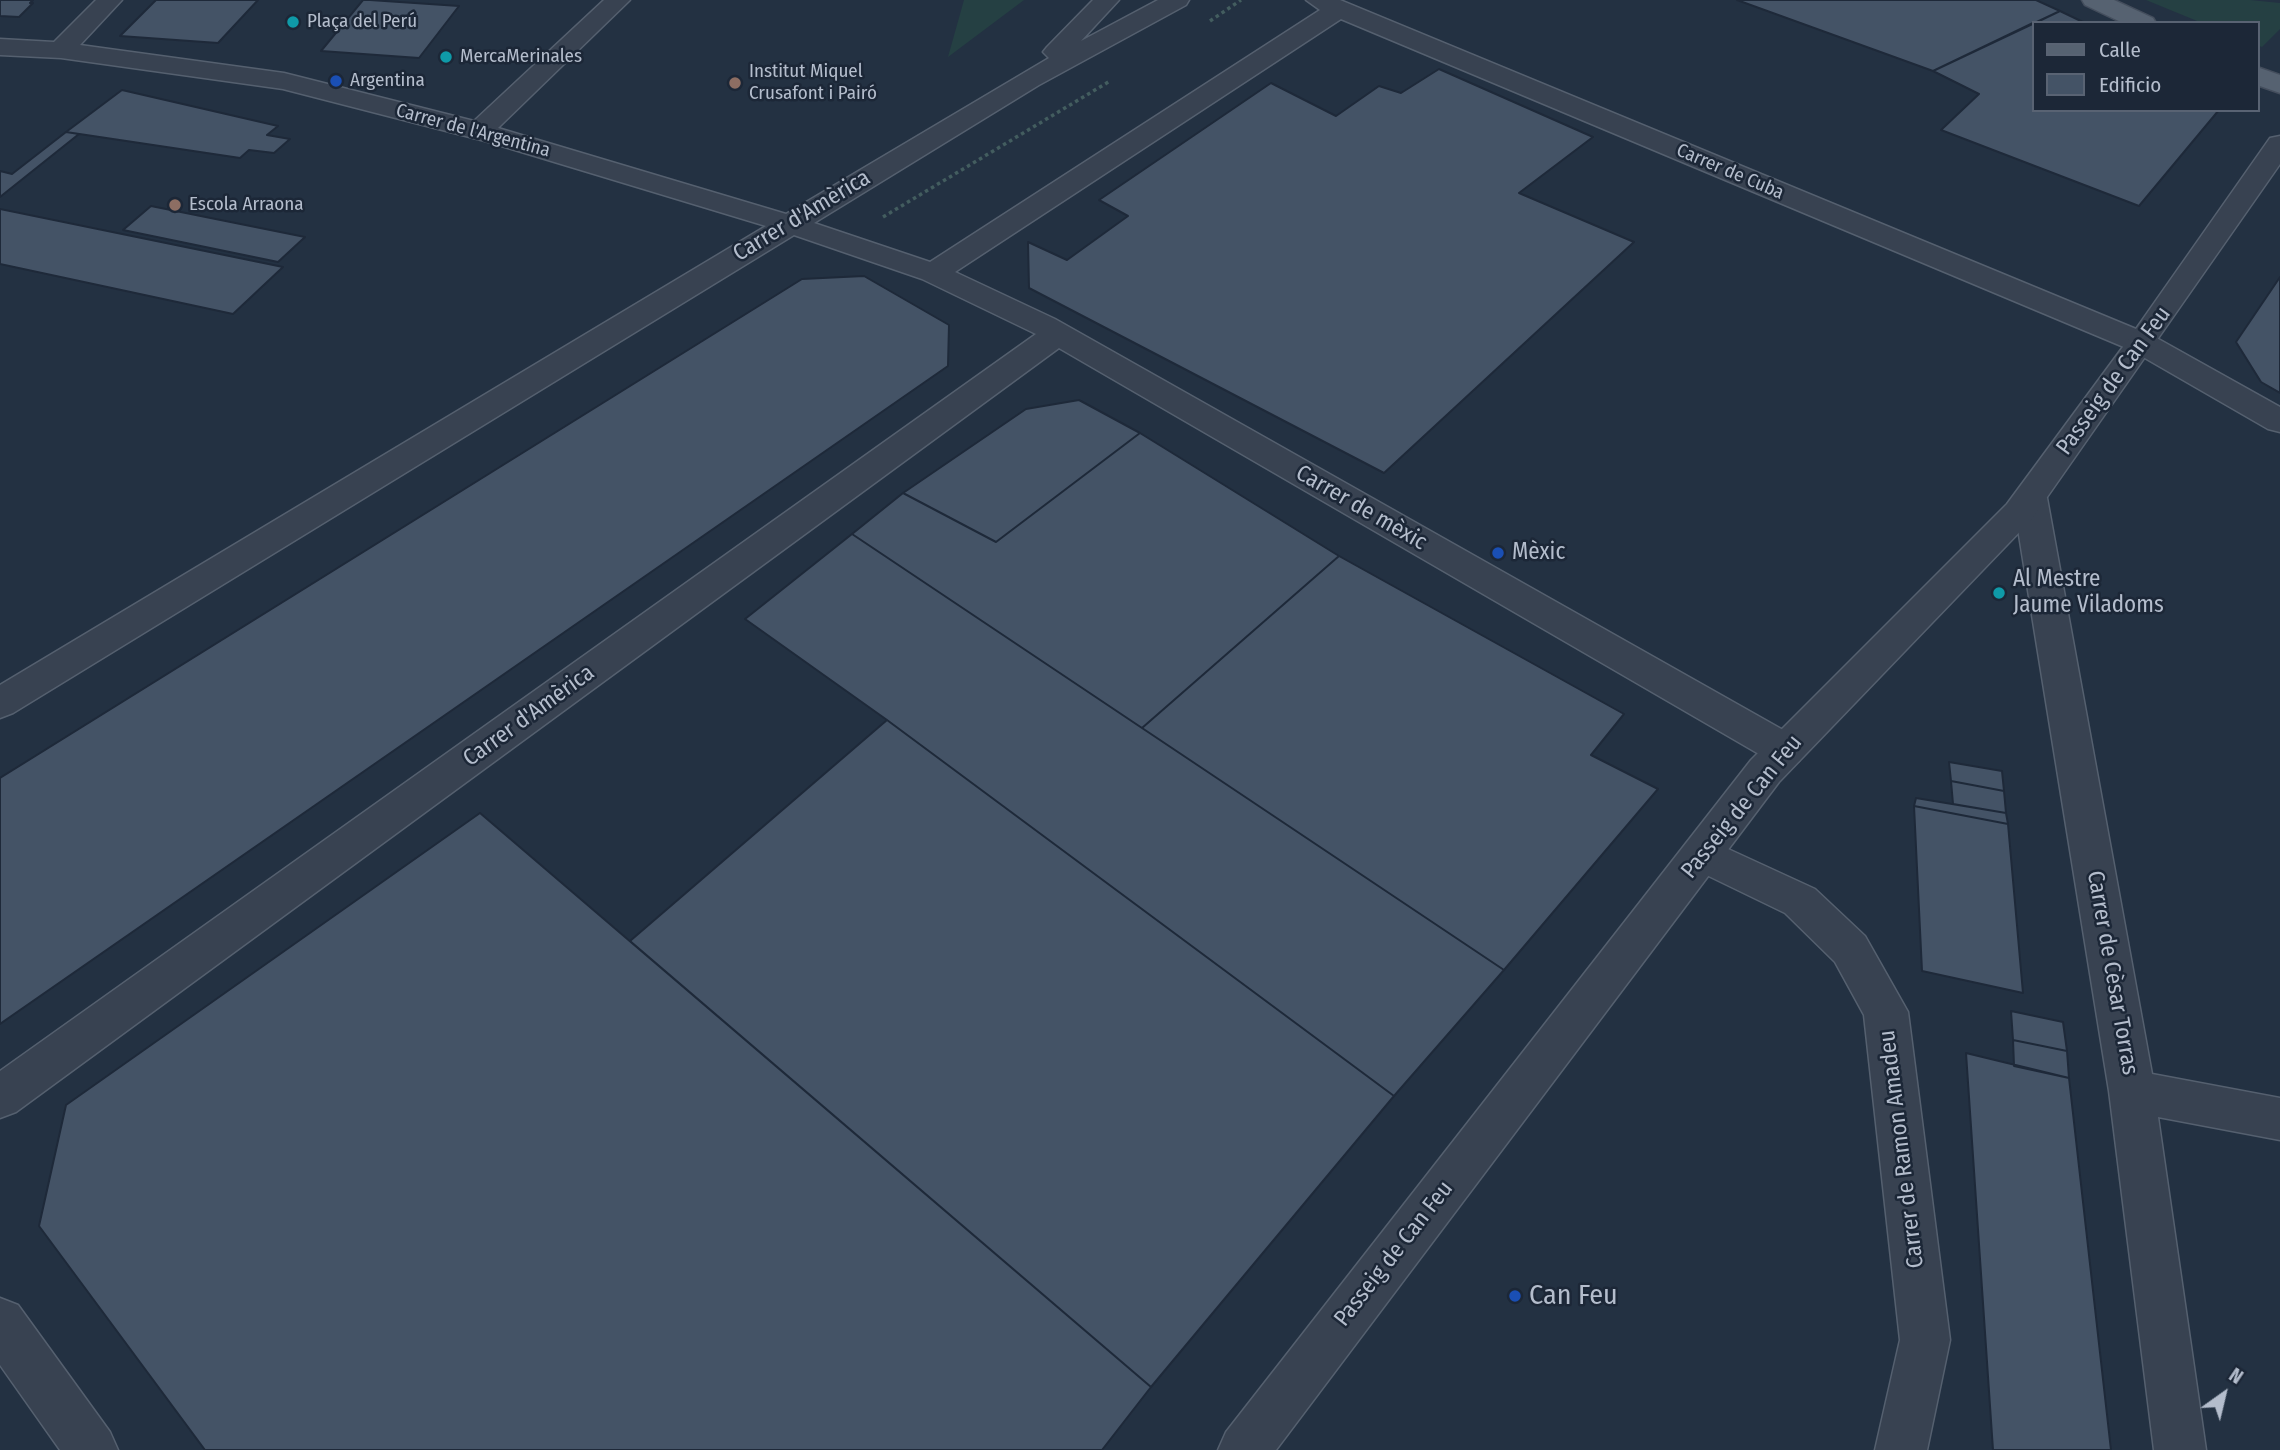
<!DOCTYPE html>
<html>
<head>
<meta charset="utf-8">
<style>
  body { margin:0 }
  #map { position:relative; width:2280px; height:1450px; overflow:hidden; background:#233142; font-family:"Fira Sans Condensed",sans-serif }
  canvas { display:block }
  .legend { position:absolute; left:2032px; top:21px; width:228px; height:91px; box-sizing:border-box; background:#1c2737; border:2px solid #596373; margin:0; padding:9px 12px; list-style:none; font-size:21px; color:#b4bdcc }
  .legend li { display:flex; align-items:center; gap:14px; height:35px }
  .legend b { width:35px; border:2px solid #596373 }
  .north { position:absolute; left:2189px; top:1359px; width:70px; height:70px; -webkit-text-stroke:5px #1c2737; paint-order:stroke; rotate:34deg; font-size:19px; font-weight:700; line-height:28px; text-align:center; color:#b4bdcc }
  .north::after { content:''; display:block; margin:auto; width:24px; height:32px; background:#b4bdcc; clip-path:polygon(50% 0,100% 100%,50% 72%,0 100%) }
</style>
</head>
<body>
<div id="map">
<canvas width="2280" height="1450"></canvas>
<ul class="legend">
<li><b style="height:9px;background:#566271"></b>Calle</li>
<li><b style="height:19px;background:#445366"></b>Edificio</li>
</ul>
<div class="north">N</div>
</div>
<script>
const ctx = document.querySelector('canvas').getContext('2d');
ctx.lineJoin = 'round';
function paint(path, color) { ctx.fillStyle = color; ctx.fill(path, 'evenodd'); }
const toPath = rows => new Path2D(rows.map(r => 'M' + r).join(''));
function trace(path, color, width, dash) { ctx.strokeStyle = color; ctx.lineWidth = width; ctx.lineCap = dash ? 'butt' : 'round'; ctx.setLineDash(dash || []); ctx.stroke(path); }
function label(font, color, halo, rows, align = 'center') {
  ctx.font = font + ' "Fira Sans Condensed",sans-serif'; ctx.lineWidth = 5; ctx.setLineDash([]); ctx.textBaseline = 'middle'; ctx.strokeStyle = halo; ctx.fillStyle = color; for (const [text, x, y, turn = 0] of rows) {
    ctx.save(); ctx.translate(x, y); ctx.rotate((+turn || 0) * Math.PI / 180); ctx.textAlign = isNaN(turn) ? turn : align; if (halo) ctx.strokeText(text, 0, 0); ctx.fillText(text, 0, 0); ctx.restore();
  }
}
paint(toPath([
  [964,0,1024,0,948,57],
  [2146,0,2250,0,2280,3,2280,29,2262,47,2257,45,2257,23,2202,23]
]), '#254043');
const building = toPath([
  [0,0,33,0,30,3,33,3,19,17,0,16,0,0],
  [156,0,258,0,218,43,120,36,156,0],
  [363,0,370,0,459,6,419,58,321,51,363,0],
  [1737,0,2036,0,2060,11,1933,71,1737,0],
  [2060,11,2085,23,2035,23,2060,11],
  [2033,23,2033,110,2219,110,2139,206,1941,130,1979,94,1933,71,2033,23],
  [1439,69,1593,137,1519,193,1634,242,1384,473,1029,288,1028,242,1067,260,1128,216,1099,200,1271,83,1336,116,1379,86,1401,93,1439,69],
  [122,90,278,126,267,135,290,139,274,153,249,150,240,158,66,132,122,90],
  [66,132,79,134,0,197,0,171,12,174,66,132],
  [151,206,305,237,278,262,123,230,151,206],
  [0,209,283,267,233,314,0,264,0,209],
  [864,276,949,325,948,366,0,1024,0,778,802,279,864,276],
  [2280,277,2280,393,2261,382,2236,342,2280,277],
  [1079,400,1140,433,996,542,903,493,1026,409,1079,400],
  [1140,433,1339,556,1142,728,852,534,903,493,996,542,1140,433],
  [852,534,1142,728,1504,970,1394,1096,887,720,745,619,852,534],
  [1339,556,1624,714,1591,755,1658,789,1504,970,1142,728,1339,556],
  [887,720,1394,1096,1151,1387,630,941,887,720],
  [1949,762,2002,771,2004,791,1951,781,1949,762],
  [1951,781,2004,791,2006,813,1953,804,1951,781],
  [1916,798,2006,813,2008,824,1914,806,1916,798],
  [1914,806,2008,824,2023,993,1922,971,1914,806],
  [480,813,1151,1387,1102,1450,205,1450,39,1226,66,1105,480,813],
  [2011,1011,2063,1022,2067,1051,2013,1040,2011,1011],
  [2013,1040,2067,1051,2069,1078,2014,1066,2013,1040],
  [1966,1053,2069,1078,2111,1450,1993,1450,1966,1053]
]);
paint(building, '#445366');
trace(building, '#1e2939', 2);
const minor = toPath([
  [96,0,122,0,80,45,284,73,474,121,604,0,630,0,498,128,786,214,1049,58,1043,52,1047,47,1093,0,1119,0,1081,41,1158,0,1189,0,1186,5,1039,85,814,223,930,262,1320,10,1306,0,1340,0,2153,336,2280,407,2280,432,2268,429,2131,350,1341,19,955,272,1055,319,1799,739,1804,750,1799,761,1785,765,1771,761,1059,348,16,1112,0,1118,0,1071,1036,334,922,279,794,235,13,713,0,718,0,685,766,226,485,141,283,89,61,58,0,55,0,39,54,42,96,0],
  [2030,486,2042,490,2047,498,2152,1074,2280,1098,2280,1140,2158,1117,2206,1450,2154,1450,2109,1091,2013,498,2018,490,2030,486],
  [1702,837,1815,889,1865,936,1908,1012,1950,1340,1927,1450,1875,1450,1900,1340,1864,1015,1835,962,1785,913,1688,866,1682,854,1688,842,1702,837],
  [0,1298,18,1305,110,1432,118,1450,60,1450,0,1365,0,1298]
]);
const tertiary = toPath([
  [2280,136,2280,164,2031,520,1779,782,1276,1450,1218,1450,1226,1432,1751,760,2007,504,2131,336,2270,138,2280,136]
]);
const primary = toPath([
  [2082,0,2114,0,2153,18,2156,23,2123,23,2085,5,2082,0],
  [2257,67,2280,75,2280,93,2257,85,2257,67]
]);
trace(minor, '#55606f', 3);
trace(tertiary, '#55606f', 3);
trace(primary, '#444e5d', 3);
trace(toPath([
  [1210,21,1241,0],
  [883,217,1110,81]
]), '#435d5f', 3.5, [3.5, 3.5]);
paint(minor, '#384251');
paint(tertiary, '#384251');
paint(primary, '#566271');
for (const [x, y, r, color] of [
  [293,22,7,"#0f9aa8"],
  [446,57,7,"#0f9aa8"],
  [336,81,7,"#1a4fb4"],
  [735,83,7,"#8d6e63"],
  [175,205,7,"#8d6e63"],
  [1498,553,7,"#1a4fb4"],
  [1999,593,7,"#0f9aa8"],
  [1515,1296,7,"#1a4fb4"]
]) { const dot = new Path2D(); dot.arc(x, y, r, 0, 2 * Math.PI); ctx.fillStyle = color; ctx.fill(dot); trace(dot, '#1c2737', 2.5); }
label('19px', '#b4bdcc', '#1c2737', [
  ["Plaça del Perú",307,22],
  ["MercaMerinales",460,57],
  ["Institut Miquel",749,72],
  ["Crusafont i Pairó",749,94],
  ["Argentina",350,81],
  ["Escola Arraona",189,205]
], 'left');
label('19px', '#b4bdcc', '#1c2737', [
  ["Carrer de l'Argentina",473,131,15],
  ["Carrer de Cuba",1730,172,23]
]);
label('23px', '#b4bdcc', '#1c2737', [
  ["Carrer d'Amèrica",802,216,-31],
  ["Passeig de Can Feu",2114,381,-54],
  ["Carrer de mèxic",1361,508,30],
  ["Carrer d'Amèrica",529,716,-36],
  ["Passeig de Can Feu",1742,807,-51],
  ["Carrer de Cèsar Torras",2112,973,80],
  ["Carrer de Ramon Amadeu",1902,1149,-97],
  ["Passeig de Can Feu",1394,1254,-52]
]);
label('23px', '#b4bdcc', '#1c2737', [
  ["Mèxic",1512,553],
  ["Al Mestre",2013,580],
  ["Jaume Viladoms",2013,606]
], 'left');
label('28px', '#b4bdcc', '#1c2737', [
  ["Can Feu",1529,1296]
], 'left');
</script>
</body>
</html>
